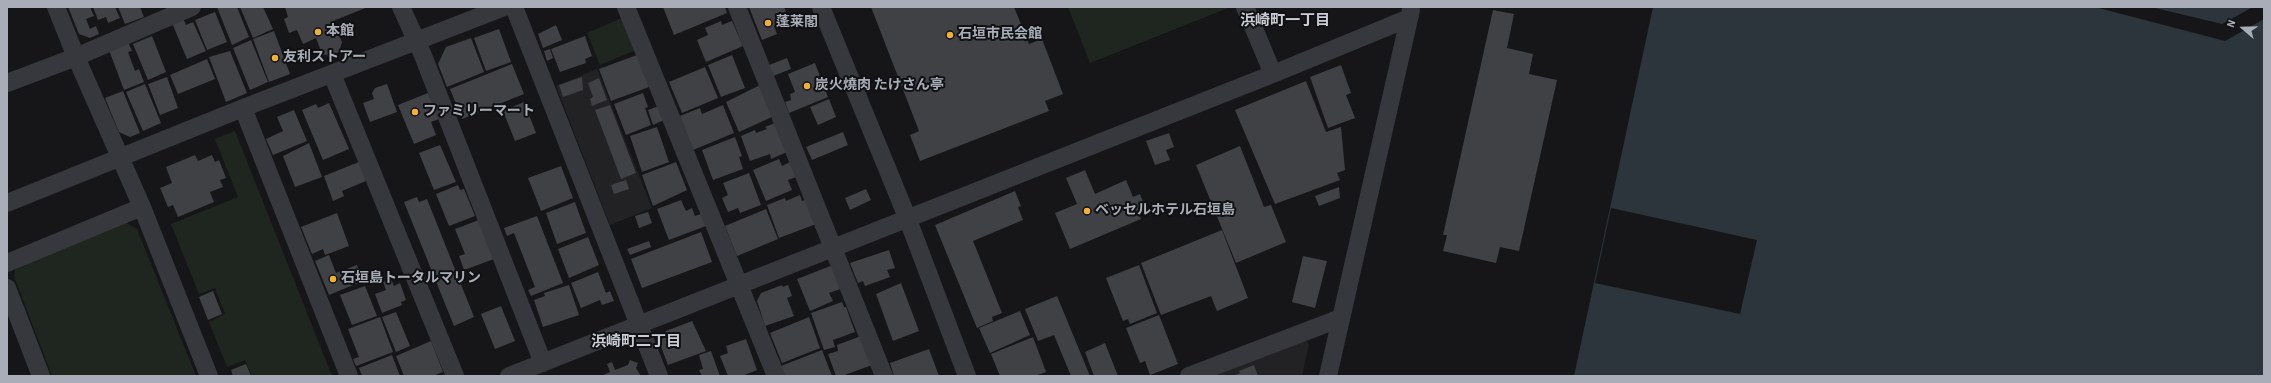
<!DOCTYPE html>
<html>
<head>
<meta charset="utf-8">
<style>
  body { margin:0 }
  #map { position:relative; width:2271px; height:383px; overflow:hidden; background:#161618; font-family:"Source Sans 3",sans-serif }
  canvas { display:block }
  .frame { position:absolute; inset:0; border:8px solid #a8adb8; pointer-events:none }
  .north { position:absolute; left:2223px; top:8px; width:40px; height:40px; -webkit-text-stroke:3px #111113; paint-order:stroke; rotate:290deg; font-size:11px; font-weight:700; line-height:16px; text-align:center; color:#a8adb8 }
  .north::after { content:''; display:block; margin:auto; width:14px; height:18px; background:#a8adb8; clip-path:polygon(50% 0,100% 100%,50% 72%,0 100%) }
</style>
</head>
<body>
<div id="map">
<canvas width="2271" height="383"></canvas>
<div class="frame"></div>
<div class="north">N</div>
</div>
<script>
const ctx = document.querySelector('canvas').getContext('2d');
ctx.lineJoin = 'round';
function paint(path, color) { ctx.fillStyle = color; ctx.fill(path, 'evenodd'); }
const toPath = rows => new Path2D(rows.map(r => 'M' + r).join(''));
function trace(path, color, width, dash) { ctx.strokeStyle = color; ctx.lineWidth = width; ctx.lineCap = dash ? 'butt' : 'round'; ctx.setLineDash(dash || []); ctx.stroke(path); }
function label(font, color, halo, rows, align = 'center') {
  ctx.font = font + ' "Source Sans 3","Noto Sans JP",sans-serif'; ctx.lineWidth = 4; ctx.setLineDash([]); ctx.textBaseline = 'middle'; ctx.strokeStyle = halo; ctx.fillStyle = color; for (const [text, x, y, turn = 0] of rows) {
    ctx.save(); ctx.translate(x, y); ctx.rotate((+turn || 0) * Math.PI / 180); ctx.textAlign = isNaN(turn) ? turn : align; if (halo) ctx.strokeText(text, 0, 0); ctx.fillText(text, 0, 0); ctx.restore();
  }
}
paint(toPath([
  [597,69,652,208,610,225,556,86],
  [1305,339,1309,344,1302,376,1215,376]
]), '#222225');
paint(toPath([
  [1068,7,1228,7,1228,8,1090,63],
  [622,18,636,50,600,65,587,33],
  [235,131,332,376,252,376,245,360,227,367,209,322,225,314,215,288,199,294,171,224,238,197,215,139],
  [125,222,137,229,196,376,52,376,14,276,16,266]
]), '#1e261f');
paint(toPath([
  [1653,7,2264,7,2264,376,1574,376]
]), '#2c353c');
paint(toPath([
  [2095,7,2151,7,2222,24,2253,7,2264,7,2264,19,2225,41],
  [1611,208,1757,240,1740,314,1595,283]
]), '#161618');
paint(toPath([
  [68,7,90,7,94,16,86,19,90,29,96,26,99,34,90,38,79,34],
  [93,7,115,7,120,18,108,23,106,17,98,20],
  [118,7,140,7,144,17,125,24],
  [217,7,237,7,249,37,232,45],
  [240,7,263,7,273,29,253,38],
  [285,7,368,7,333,21,342,42,339,52,330,56,322,54,316,38,303,44,297,30,289,33,284,19,288,17],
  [663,7,725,7,727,13,674,35],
  [749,7,784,7,789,20,774,26,777,34,762,40],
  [871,7,1014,7,1029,44,1042,39,1063,94,1045,101,1049,111,920,161,910,135,919,131],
  [1493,10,1514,14,1507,48,1533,54,1529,74,1557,80,1519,251,1500,247,1496,263,1443,251,1447,235,1443,235],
  [215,12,227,42,207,50,195,20],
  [183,18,186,25,193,22,206,51,187,59,172,23],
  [721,21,722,25,732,21,743,46,706,62,697,40,708,35,705,28],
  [556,25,562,40,543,48,538,34],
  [499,29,511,62,486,71,474,38],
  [274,31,290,74,269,82,253,39],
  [152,36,166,72,148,80,133,44],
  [585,36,592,56,585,59,586,63,560,72,551,49],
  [471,38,484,72,447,87,438,64,446,47],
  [251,40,268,82,250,90,233,48],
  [128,42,132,51,128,52,135,71,139,69,144,82,124,90,109,50],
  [550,49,553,58,547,61,544,51],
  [230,51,247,93,226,102,209,57],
  [637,55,649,87,611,101,599,69],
  [732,55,745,88,721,97,708,65],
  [787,58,791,69,773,76,769,65],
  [207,59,215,79,178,94,170,75],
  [815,63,828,97,789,113,785,102,791,100,790,94,795,92,788,74],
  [512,64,524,94,462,119,450,89],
  [1341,65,1351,93,1346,95,1355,118,1328,128,1310,77],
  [705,67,718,98,682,113,669,82],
  [167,77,178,108,160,115,148,84],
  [582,77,583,90,563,97,559,85],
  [599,78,607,100,592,106,590,99,593,97,588,83],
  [1306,81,1326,132,1341,127,1345,170,1337,173,1340,180,1275,204,1235,110],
  [145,84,161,123,143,131,126,92],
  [387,84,397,112,370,122,363,103,374,99,372,93,375,88],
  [760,85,774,116,739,132,726,102],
  [123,91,140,133,130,137,119,132,105,98],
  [428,93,439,119,431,122,436,135,414,144,398,105],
  [643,93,648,107,645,108,651,125,626,135,614,104],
  [829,99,836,117,818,125,810,107],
  [524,102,536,133,515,141,503,111],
  [329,103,349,149,323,160,302,110,316,104,318,108],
  [610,105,636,173,621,179,595,110],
  [723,105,734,133,693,150,680,116,700,108,702,114],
  [659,106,664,120,653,125,648,110],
  [294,110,307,141,273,155,266,139,283,131,277,117],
  [775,123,787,152,771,159,770,154,750,161,741,136,755,130,756,133,767,129,765,127],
  [657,127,669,162,642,172,630,136],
  [843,132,848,145,812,160,806,147],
  [1169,133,1174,147,1166,150,1170,160,1155,165,1146,141],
  [735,137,742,156,739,157,743,169,713,180,702,150],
  [309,143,322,177,295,187,283,156],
  [440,145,456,182,434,190,419,153],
  [1240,146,1264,207,1271,205,1286,242,1236,263,1196,165],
  [195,155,198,161,212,155,215,162,219,160,226,178,220,180,223,187,210,192,214,202,178,217,173,205,168,207,160,188,172,183,166,167],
  [779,159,782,166,790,162,796,177,788,180,792,190,766,201,753,170],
  [359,162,366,181,342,191,344,196,333,201,324,176],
  [676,162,687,190,653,206,642,175],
  [561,166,573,198,541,211,528,178],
  [1085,170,1095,194,1126,180,1133,197,1140,194,1146,210,1138,213,1141,219,1070,249,1055,213,1077,204,1066,178],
  [749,173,761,205,740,213,738,208,728,212,722,198,728,195,723,183],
  [626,180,629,189,614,194,611,185],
  [458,185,460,190,464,189,475,216,449,226,436,194],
  [1339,187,1340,198,1319,206,1315,196],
  [866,189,871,200,850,210,845,198],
  [1015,191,1021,206,1018,207,1023,220,973,241,1002,313,992,317,993,321,977,328,935,225],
  [800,195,802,201,807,199,816,224,779,238,767,205,785,198,786,201],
  [417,197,419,202,427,199,474,317,454,326,404,202],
  [681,200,686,211,692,208,695,216,701,214,706,226,669,240,657,209],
  [575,202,586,233,557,244,546,213],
  [766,209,778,239,737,256,725,226],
  [648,212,652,223,639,228,635,216],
  [337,213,349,246,325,255,323,249,312,254,301,227],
  [537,216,563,283,531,296,528,290,535,287,514,233,507,236,504,228],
  [479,220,494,259,464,270,459,256,465,254,455,229],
  [1222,230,1248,298,1217,311,1211,296,1161,315,1141,263],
  [701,232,712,262,642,288,631,259],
  [588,237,599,265,569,278,558,249],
  [649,241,651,247,630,255,627,249],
  [889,250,895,268,887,270,890,277,865,286,863,281,858,283,850,263],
  [329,255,336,273,357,265,363,281,329,295,315,261],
  [1303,256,1327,261,1315,308,1292,302],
  [833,265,843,288,829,293,833,301,810,311,797,279],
  [1139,265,1157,313,1130,324,1128,319,1123,321,1106,278],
  [598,272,606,293,610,291,614,301,602,305,600,300,581,308,571,283],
  [391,279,394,286,400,283,406,300,401,302,402,305,382,313,375,294,386,290,383,282],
  [901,283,919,331,893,341,876,294],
  [569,285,579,315,543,327,534,300,545,296,544,293],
  [782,285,783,287,788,285,792,296,787,298,794,316,765,326,757,301,761,293],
  [365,286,377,316,352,325,340,295],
  [213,291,222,314,208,320,199,297],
  [1057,296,1090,376,1071,376,1054,335,1038,341,1025,309],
  [842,302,844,307,846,307,855,332,833,340,835,347,824,350,811,313],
  [501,306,515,341,495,349,481,314],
  [1020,311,1030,335,990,353,979,328],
  [396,312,410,346,396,352,382,317],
  [1159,315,1178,364,1150,375,1145,361,1140,363,1126,328],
  [380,317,393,352,356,366,353,359,359,357,348,329],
  [809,317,820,348,782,363,770,333],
  [692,321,706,351,668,365,660,344,666,331],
  [861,336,872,365,842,376,836,376,828,354,838,351,837,345],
  [1033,337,1046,372,1035,376,1000,376,991,354],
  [746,339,757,370,742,376,728,376,720,356,728,353,726,346],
  [431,341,443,372,433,376,404,376,396,356],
  [1105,343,1118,376,1094,376,1085,352],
  [929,349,939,376,894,376,890,363],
  [822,350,832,376,785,376,781,366],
  [711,351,720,376,702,376,699,370,703,369,699,355],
  [392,355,400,376,362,376,359,368],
  [630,360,638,363,636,368,641,376,601,376,610,372,607,364,612,362,615,370,628,365],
  [246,364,251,376,233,376,231,370],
  [1254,365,1258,376,1233,376,1240,373,1239,371]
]), '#404145');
trace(toPath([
  [56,7,76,57,142,207,209,376],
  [401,7,422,53,543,363],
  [514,7,659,376],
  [626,7,776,376],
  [737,7,884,376],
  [821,7,907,217,967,376],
  [1245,7,1273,74],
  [332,74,455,376],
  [7,83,76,57,192,7],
  [243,108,349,376],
  [7,203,243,108,504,7],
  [7,263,142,207],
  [7,288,41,376],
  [509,376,1273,74,1409,18],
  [1189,376,1341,318],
  [1328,376,1411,10]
]), '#37383d', 18);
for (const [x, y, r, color] of [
  [768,23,4,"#f2b134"],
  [318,32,4,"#f2b134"],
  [950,35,4,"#f2b134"],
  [275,58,4,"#f2b134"],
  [807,86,4,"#f2b134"],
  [415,112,4,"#f2b134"],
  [1087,211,4,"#f2b134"],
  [333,279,4,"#f2b134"]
]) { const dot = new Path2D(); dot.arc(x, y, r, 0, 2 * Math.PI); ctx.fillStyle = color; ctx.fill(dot); trace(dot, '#111113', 1.5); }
label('bold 14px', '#a8adb8', '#111113', [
  ["蓬莱閣",776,23],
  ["本館",326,32],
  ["石垣市民会館",958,35],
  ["友利ストアー",283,58],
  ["炭火燒肉 たけさん亭",815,86],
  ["ファミリーマート",423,112],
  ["ベッセルホテル石垣島",1095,211],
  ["石垣島トータルマリン",341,279]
], 'left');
label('bold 15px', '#c9ccd4', '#111113', [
  ["浜崎町一丁目",1285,22],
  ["浜崎町二丁目",636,343]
]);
</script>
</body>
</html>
